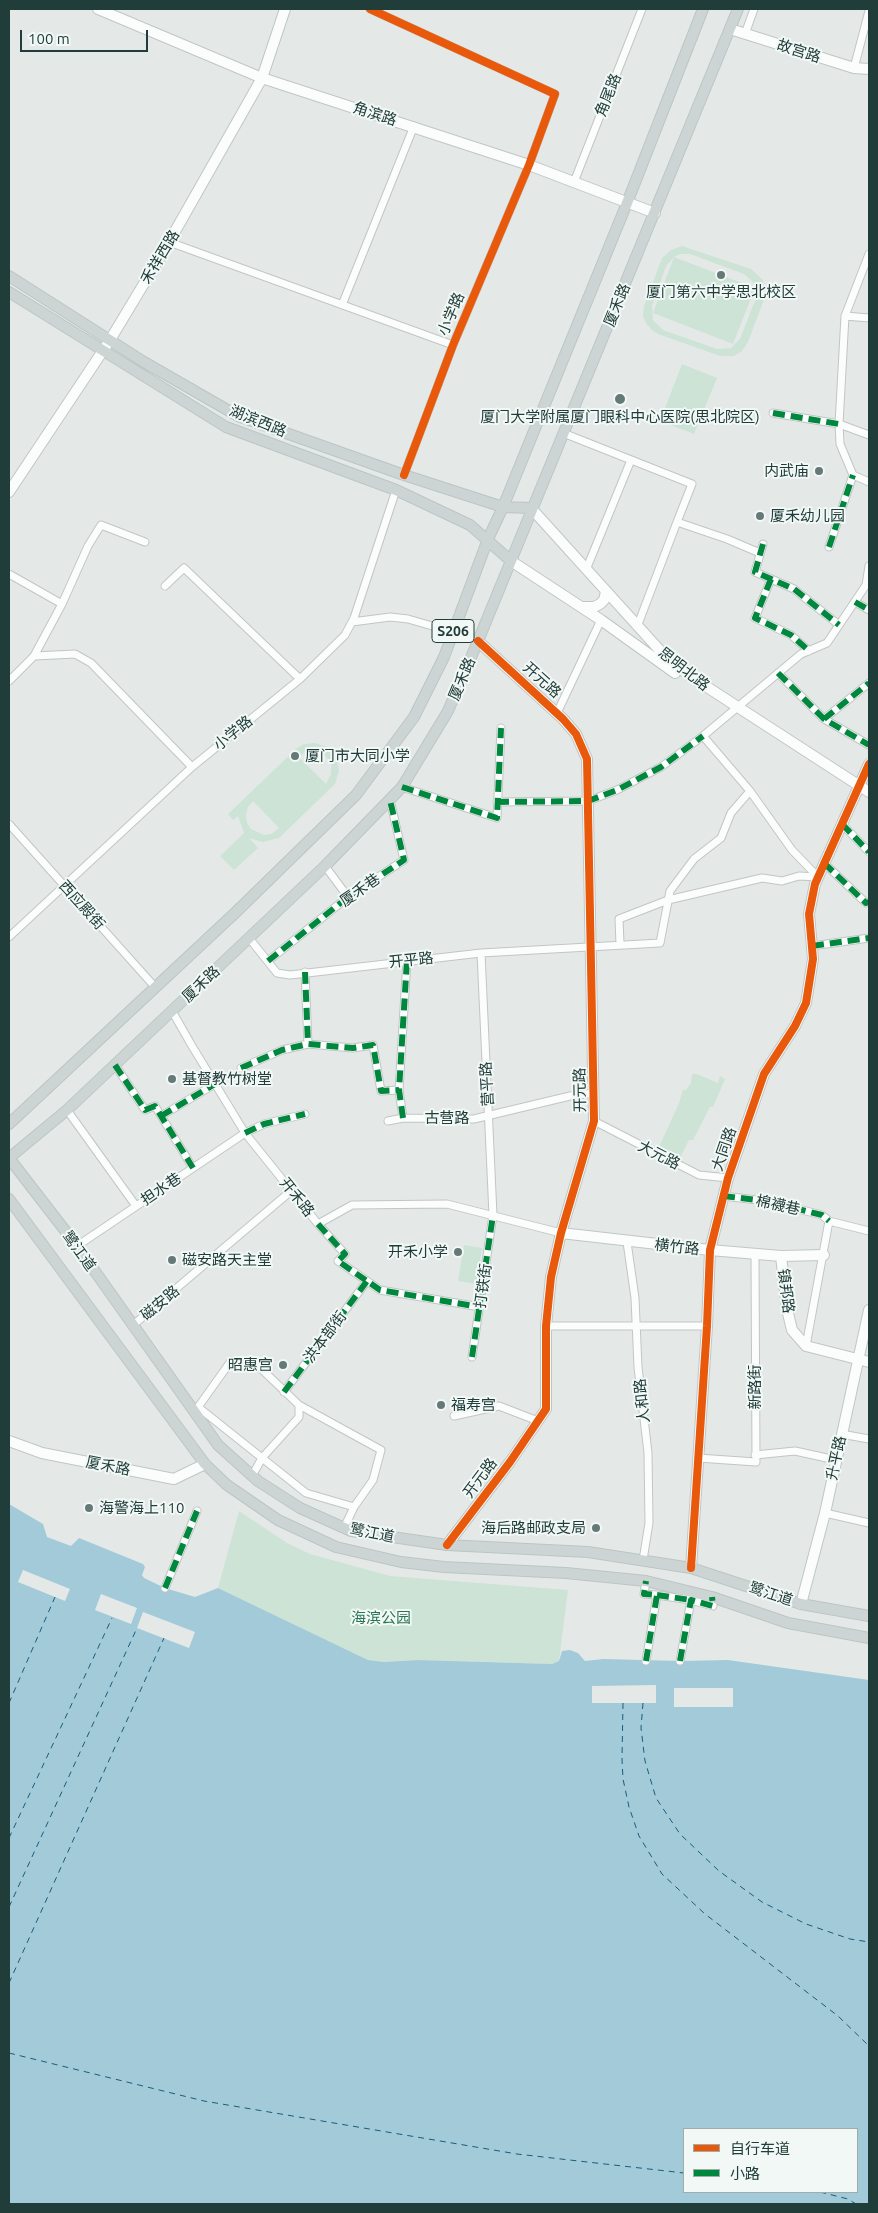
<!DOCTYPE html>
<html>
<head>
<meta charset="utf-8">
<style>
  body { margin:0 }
  #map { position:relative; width:878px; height:2213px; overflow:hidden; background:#e4e9e8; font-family:Ubuntu,"Noto Sans SC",sans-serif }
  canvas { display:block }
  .frame { position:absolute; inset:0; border:10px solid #213d39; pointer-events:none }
  .legend { position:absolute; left:683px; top:2128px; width:175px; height:65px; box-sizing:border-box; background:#f1f8f6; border:1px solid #9eadaa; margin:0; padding:6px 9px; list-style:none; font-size:15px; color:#213d39 }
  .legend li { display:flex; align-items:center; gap:10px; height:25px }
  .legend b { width:25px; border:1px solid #9eadaa }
  .scale { position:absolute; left:20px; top:30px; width:128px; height:22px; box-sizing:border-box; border:2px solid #213d39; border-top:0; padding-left:6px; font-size:15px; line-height:18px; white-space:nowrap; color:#213d39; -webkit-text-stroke:4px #f1f8f6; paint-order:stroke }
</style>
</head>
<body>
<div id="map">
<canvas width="878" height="2213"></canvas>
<div class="frame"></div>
<ul class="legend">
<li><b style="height:6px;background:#e8590c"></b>自行车道</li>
<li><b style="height:6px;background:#00873e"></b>小路</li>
</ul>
<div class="scale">100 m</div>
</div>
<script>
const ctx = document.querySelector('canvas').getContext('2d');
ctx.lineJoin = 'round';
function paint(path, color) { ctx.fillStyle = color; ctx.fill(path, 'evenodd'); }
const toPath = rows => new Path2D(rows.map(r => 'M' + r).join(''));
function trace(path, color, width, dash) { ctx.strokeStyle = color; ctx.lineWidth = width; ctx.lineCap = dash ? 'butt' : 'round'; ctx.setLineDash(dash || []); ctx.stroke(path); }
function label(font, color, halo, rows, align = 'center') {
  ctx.font = font + ' Ubuntu,"Noto Sans SC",sans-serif'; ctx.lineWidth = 4; ctx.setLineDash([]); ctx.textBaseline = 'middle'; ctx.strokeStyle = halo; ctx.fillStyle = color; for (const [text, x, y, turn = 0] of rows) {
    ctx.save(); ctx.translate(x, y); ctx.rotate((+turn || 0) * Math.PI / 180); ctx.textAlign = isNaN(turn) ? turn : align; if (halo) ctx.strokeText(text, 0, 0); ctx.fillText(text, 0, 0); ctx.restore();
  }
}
paint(toPath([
  [682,246,751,269,763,280,765,297,748,342,742,351,734,356,720,356,658,334,652,330,646,323,643,316,644,306,662,258,671,250],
  [680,254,690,254,744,274,753,282,756,289,756,298,740,339,731,348,717,349,663,330,653,320,652,306,666,266,674,257,653,313,733,344,755,288,674,257],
  [682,364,717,378,694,434,660,421],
  [315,743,328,747,337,757,339,771,335,784,279,838,263,842,249,838,258,848,234,870,220,856,244,833,238,816,233,820,228,814,297,748,304,744],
  [312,750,324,754,331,763,331,774,326,784,299,757,305,752],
  [253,801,279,828,278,829,271,834,264,835,251,829,247,823,246,815,248,807],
  [692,1074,697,1074,718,1083,720,1076,725,1079,713,1107,710,1107,693,1140,689,1140,680,1158,659,1147,679,1103,683,1090,686,1090,691,1083],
  [464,1245,482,1248,476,1284,458,1281],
  [239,1511,287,1543,310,1554,390,1576,568,1590,559,1661,552,1664,418,1660,384,1662,368,1660,218,1588]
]), '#cce3d6');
paint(toPath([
  [9,1504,43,1524,47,1537,71,1546,79,1538,143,1564,145,1567,142,1575,144,1578,165,1588,195,1597,218,1588,368,1660,384,1662,418,1660,552,1664,559,1661,562,1651,570,1650,578,1653,585,1661,603,1659,680,1661,728,1660,869,1680,869,2204,9,2204],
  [684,2129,857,2129,857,2192,684,2192]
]), '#a3cad9');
paint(toPath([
  [23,1570,70,1589,65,1601,18,1582],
  [101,1594,137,1608,131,1624,95,1610],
  [143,1612,195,1632,189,1648,137,1628],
  [656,1685,656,1703,592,1703,592,1686],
  [674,1688,733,1688,733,1707,674,1707]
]), '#e4e9e8');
trace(toPath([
  [9,1703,55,1597],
  [623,1703,622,1759,623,1779,629,1807,639,1836,662,1874,705,1914,838,2016,869,2046],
  [643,1703,641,1728,645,1761,656,1798,680,1834,719,1871,762,1902,806,1924,850,1939,869,1942],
  [9,1838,112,1618],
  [9,1907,137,1628],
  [9,1983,164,1638],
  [9,2053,204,2101,517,2154,684,2173],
  [820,2192,848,2199,856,2204]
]), '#195c7b', 1, [6, 5]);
const street = toPath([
  [370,9,555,94,529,165,453,345,404,475],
  [745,34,754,9],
  [854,68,869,11],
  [574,182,642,9],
  [169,242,453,345],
  [869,254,845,316,839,424,869,435],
  [342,305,414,126],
  [845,316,869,318],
  [773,413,839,424,840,444,853,475,869,482],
  [563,433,692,484,677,522],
  [763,544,755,572,794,589,839,625],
  [829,547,853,475],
  [586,570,631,460],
  [9,574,62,604],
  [771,579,755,618,791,635,809,651],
  [165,586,184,568,300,679],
  [855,602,869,610],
  [352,622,390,617,408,619,453,632],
  [637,627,677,522,727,539,760,553],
  [34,656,62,604,88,546,101,525,145,542],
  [778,673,824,719,869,745],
  [9,681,34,656,75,654,91,663,192,767],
  [557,713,601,620],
  [824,719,869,683],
  [703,736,750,791,792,850,818,877],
  [402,787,497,818,501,728],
  [497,802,588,801,617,790,661,767,703,736,801,654,827,643,866,585,869,566],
  [9,824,155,987],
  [842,824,869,852],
  [824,863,866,903,869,902],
  [325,866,348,897],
  [9,937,192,767,300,679,345,635,354,618,396,490],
  [249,938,277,973,290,975,481,953,660,943,670,891,694,859,721,838,731,813,750,791],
  [620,944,619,919,668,900,762,878,782,881,799,876,818,877],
  [812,946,869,938],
  [268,961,348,897,404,860,390,800],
  [305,972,308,1044],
  [172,1011,192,1046,245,1133,318,1224,352,1205,447,1204,561,1233],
  [115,1065,145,1110,155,1106,193,1168],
  [241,1068,282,1050,308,1044,353,1048,373,1045,381,1091,399,1090],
  [67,1110,136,1206],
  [161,1116,215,1084],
  [403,1118,399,1090,407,960],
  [388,1121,403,1118,474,1119,570,1096,594,1093],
  [594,1121,699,1175,728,1178],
  [723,1196,766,1201,822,1215,829,1221],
  [318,1224,345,1254,338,1261,380,1290,480,1307],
  [627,1242,635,1298,638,1367,648,1453,649,1523,643,1560],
  [77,1246,245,1133,264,1124,305,1114],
  [132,1326,291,1191],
  [546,1326,707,1326],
  [806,1346,829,1221,869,1231],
  [472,1357,493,1215,481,953],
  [284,1392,367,1281],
  [198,1407,306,1493,354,1507,373,1480,381,1450,299,1405],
  [196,1410,231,1361,253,1361,299,1405,299,1417,262,1458,252,1476],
  [454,1416,499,1406,538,1421],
  [841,1434,869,1439],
  [755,1455,795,1451,836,1460],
  [698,1458,756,1462,755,1254],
  [825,1513,869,1523],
  [344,1528,354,1507],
  [165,1588,197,1511],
  [657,1595,691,1600],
  [646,1661,657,1595,644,1594,646,1581],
  [680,1661,691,1600,713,1606,712,1597]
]);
const secondary = toPath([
  [98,9,262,78,529,165,655,213],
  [730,29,854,68,869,69],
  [9,492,110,340,169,242,262,78,285,9],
  [531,508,664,655,690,676,869,792],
  [511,561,601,620,675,673],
  [583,607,594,607,600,604,604,600,606,592],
  [561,1233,710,1250,781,1256,824,1255],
  [781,1256,787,1309,792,1330,806,1346,869,1362],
  [9,1441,42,1453,174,1479,205,1464],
  [447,1545,510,1462,546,1409,546,1326,551,1277,561,1233,594,1121,587,759,576,734,563,719,478,641],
  [691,1568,707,1326,710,1250,728,1178,764,1074,795,1026,806,1003,813,959,809,914,815,884,869,764],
  [801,1604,825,1513,869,1310]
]);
const primary = toPath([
  [9,276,144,362,238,416,404,475,503,507,531,508],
  [9,292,226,427,396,490,470,525,511,561],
  [9,1124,235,913,356,795,414,717,444,657,488,539,503,507,627,203,703,9],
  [9,1158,67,1110,325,866,402,787,448,711,478,641,738,9],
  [9,1158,77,1246,218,1445,258,1481,300,1508,351,1531,447,1545,588,1552,691,1568,801,1604,869,1616],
  [9,1199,205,1464,227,1485,278,1520,336,1547,401,1562,444,1567,566,1573,646,1581,712,1597,788,1623,869,1638]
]);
trace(street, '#c1c6c5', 9);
trace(secondary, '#bfc7c5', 12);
trace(primary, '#bcc5c4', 12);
trace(street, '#fbfcfc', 7);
trace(secondary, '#fbfcfc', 10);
trace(primary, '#cdd5d4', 10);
trace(toPath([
  [773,413,839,424],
  [763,544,755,572,794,589,839,625],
  [829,547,853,475],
  [771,579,755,618,791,635,809,651],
  [855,602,869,610],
  [778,673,824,719,869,745],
  [824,719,869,683],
  [402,787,497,818,501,728],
  [497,802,588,801,617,790,661,767,703,736],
  [842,824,869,852],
  [824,863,866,903,869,902],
  [812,946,869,938],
  [268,961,348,897,404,860,390,800],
  [305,972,308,1044],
  [115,1065,145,1110,155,1106,193,1168],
  [241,1068,282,1050,308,1044,353,1048,373,1045,381,1091,399,1090],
  [161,1116,215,1084],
  [403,1118,399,1090,407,960],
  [245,1133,264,1124,305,1114],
  [723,1196,766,1201,822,1215,829,1221],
  [318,1224,345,1254,338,1261,380,1290,480,1307],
  [472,1357,493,1215],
  [284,1392,367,1281],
  [165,1588,197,1511],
  [657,1595,691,1600],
  [646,1661,657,1595,644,1594,646,1581],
  [680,1661,691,1600,713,1606,712,1597]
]), '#00873e', 6, [12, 6]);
trace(toPath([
  [370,9,555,94,529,165,453,345,404,475],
  [447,1545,510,1462,546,1409,546,1326,551,1277,561,1233,594,1121,587,759,576,734,563,719,478,641],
  [691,1568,707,1326,710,1250,728,1178,764,1074,795,1026,806,1003,813,959,809,914,815,884,869,764]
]), '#e8590c', 8);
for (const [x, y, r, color] of [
  [721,275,5,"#657976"],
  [620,399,6,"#657976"],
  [819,471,5,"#657976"],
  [760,516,5,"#657976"],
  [295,756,5,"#657976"],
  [172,1079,5,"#657976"],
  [458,1252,5,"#657976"],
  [172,1260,5,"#657976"],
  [283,1365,5,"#657976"],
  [441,1405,5,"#657976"],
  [89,1508,5,"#657976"],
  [596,1528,5,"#657976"]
]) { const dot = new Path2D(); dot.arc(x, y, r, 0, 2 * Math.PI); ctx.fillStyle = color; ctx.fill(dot); trace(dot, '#f1f8f6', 2); }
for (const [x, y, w] of [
  [453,631,42]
]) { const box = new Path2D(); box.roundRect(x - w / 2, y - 11.5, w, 23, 4); ctx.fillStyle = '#f1f8f6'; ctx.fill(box); trace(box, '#213d39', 1); }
label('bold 14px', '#213d39', null, [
  ["S206",453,631]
]);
label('15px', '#213d39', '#f1f8f6', [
  ["故宫路",799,51,18],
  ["角尾路",608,95,-68],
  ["角滨路",375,114,18],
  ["禾祥西路",160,257,-59],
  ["厦禾路",617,305,-68],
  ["小学路",451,314,-67],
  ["湖滨西路",258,421,22],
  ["思明北路",684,669,38],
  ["厦禾路",462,679,-67],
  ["开元路",542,680,42],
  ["小学路",233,733,-39],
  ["厦禾巷",360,890,-35],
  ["西应殿街",82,905,48],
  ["开平路",411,960,-6],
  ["厦禾路",201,984,-43],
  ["营平路",487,1084,-93],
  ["开元路",580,1090,-91],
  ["古营路",447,1118],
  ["大同路",724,1149,-71],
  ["大元路",659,1155,27],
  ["担水巷",161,1189,-34],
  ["开禾路",297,1197,51],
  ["棉襪巷",778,1205,12],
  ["横竹路",677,1247,6],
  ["鹭江道",79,1251,54],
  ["打铁街",483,1286,-82],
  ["镇邦路",786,1291,83],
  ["磁安路",160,1303,-40],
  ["洪本部街",325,1337,-53],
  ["新路街",755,1387,-90],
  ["人和路",642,1401,-96],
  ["升平路",836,1458,-78],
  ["厦禾路",108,1466,11],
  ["开元路",480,1478,-53],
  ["鹭江道",372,1533,11],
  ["鹭江道",771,1594,18]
]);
label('15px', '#213d39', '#f1f8f6', [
  ["厦门第六中学思北校区",721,292,"center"],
  ["厦门大学附属厦门眼科中心医院(思北院区)",620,417,"center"],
  ["内武庙",809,471,"right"],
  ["厦禾幼儿园",770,516],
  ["厦门市大同小学",305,756],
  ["基督教竹树堂",182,1079],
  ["开禾小学",448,1252,"right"],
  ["磁安路天主堂",182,1260],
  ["昭惠宫",273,1365,"right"],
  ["福寿宫",451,1405],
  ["海警海上110",99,1508],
  ["海后路邮政支局",586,1528,"right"]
], 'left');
label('15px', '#2a7552', '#f1f8f6', [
  ["海滨公园",381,1618]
]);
</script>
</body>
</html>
